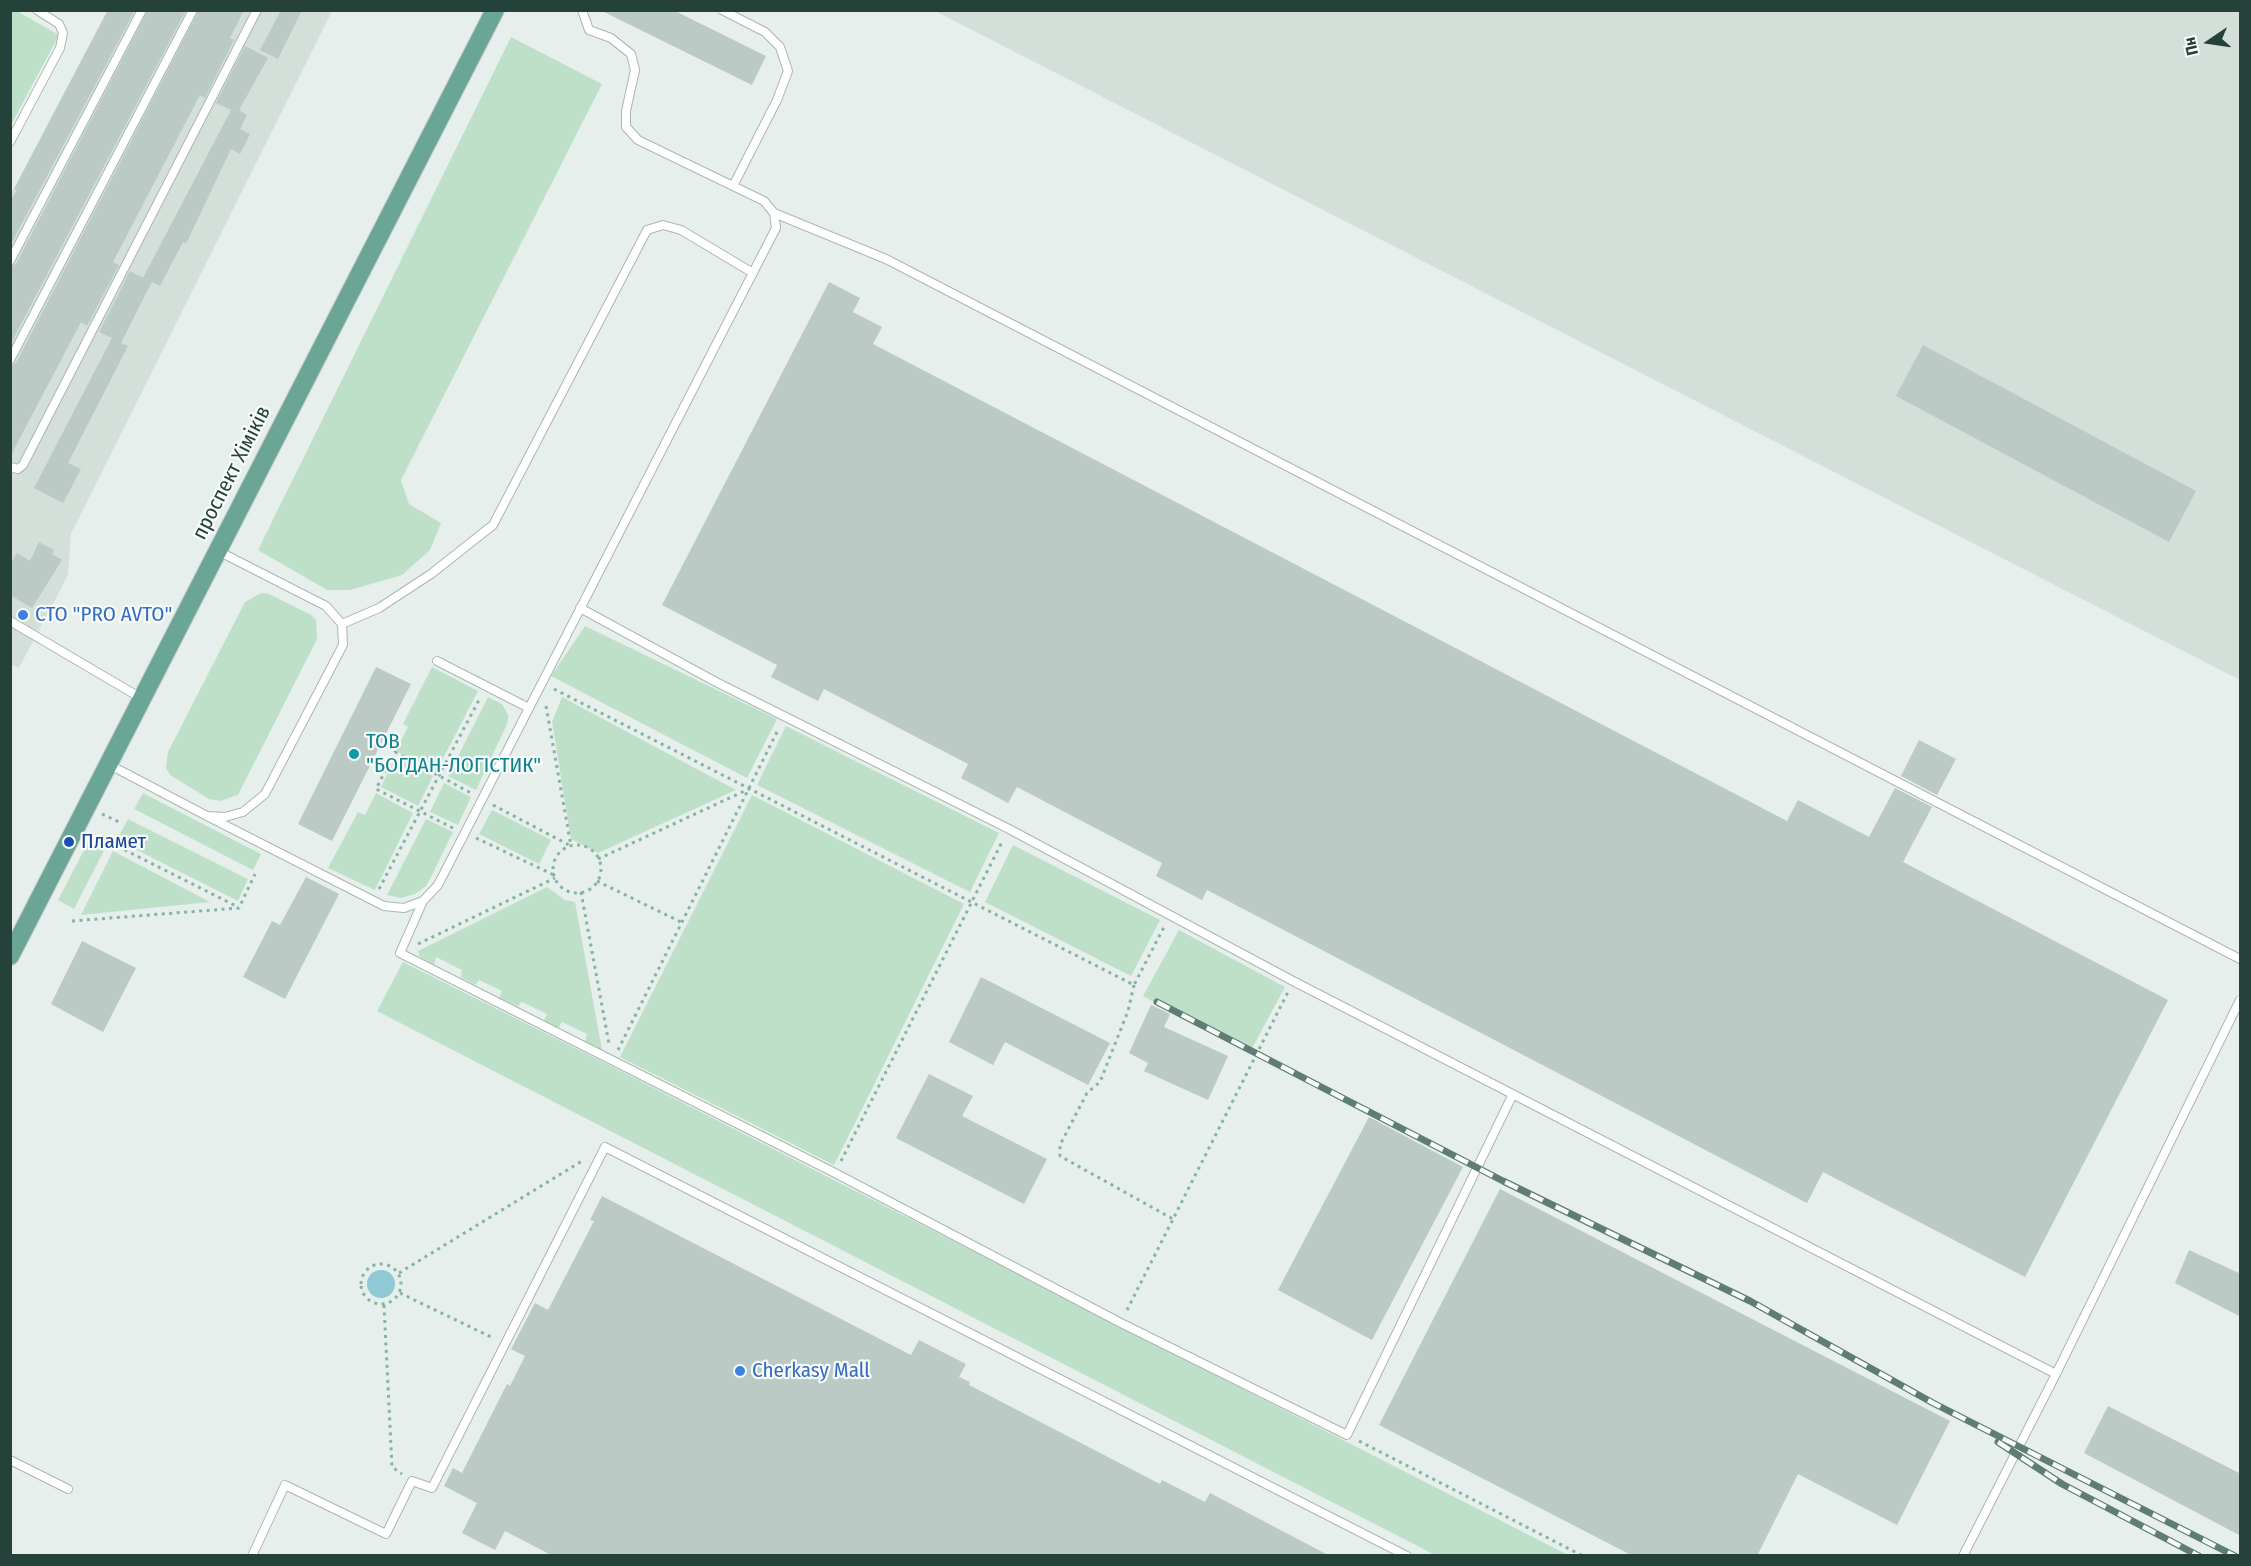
<!DOCTYPE html>
<html>
<head>
<meta charset="utf-8">
<style>
  body { margin:0 }
  #map { position:relative; width:2251px; height:1566px; overflow:hidden; background:#e6efeb; font-family:"Fira Sans Condensed",sans-serif }
  canvas { display:block }
  .frame { position:absolute; inset:0; border:12px solid #24423a; pointer-events:none }
  .north { position:absolute; left:2179px; top:12px; width:60px; height:60px; -webkit-text-stroke:4px #f7fbf9; paint-order:stroke; rotate:257deg; font-size:16px; font-weight:700; line-height:24px; text-align:center; color:#24423a }
  .north::after { content:''; display:block; margin:auto; width:21px; height:27px; background:#24423a; clip-path:polygon(50% 0,100% 100%,50% 72%,0 100%) }
</style>
</head>
<body>
<div id="map">
<canvas width="2251" height="1566"></canvas>
<div class="frame"></div>
<div class="north">Пн</div>
</div>
<script>
const ctx = document.querySelector('canvas').getContext('2d');
ctx.lineJoin = 'round';
function paint(path, color) { ctx.fillStyle = color; ctx.fill(path, 'evenodd'); }
const toPath = rows => new Path2D(rows.map(r => 'M' + r).join(''));
function trace(path, color, width, dash) { ctx.strokeStyle = color; ctx.lineWidth = width; ctx.lineCap = dash ? 'butt' : 'round'; ctx.setLineDash(dash || []); ctx.stroke(path); }
function label(font, color, halo, rows, align = 'center') {
  ctx.font = font + ' "Fira Sans Condensed",sans-serif'; ctx.lineWidth = 4.5; ctx.setLineDash([]); ctx.textBaseline = 'middle'; ctx.strokeStyle = halo; ctx.fillStyle = color; for (const [text, x, y, turn = 0] of rows) {
    ctx.save(); ctx.translate(x, y); ctx.rotate((+turn || 0) * Math.PI / 180); ctx.textAlign = isNaN(turn) ? turn : align; if (halo) ctx.strokeText(text, 0, 0); ctx.fillText(text, 0, 0); ctx.restore();
  }
}
paint(toPath([
  [107,11,332,11,71,534,68,575,19,668,10,664,10,196],
  [935,11,2240,11,2240,680]
]), '#d4dfda');
paint(toPath([
  [15,10,59,35,11,125,10,11],
  [511,37,602,84,401,480,409,504,441,523,430,550,402,575,350,590,327,590,258,550],
  [261,593,269,594,311,615,316,620,317,639,238,795,220,801,209,799,170,775,166,768,168,752,245,602],
  [585,626,777,719,747,778,551,676],
  [432,667,478,691,436,772,396,751,408,727,403,724],
  [488,697,502,704,508,715,508,722,476,790,448,776],
  [562,697,736,790,598,853,571,839,552,722],
  [786,726,999,833,970,892,757,785],
  [395,758,433,776,418,806,381,787],
  [444,783,471,797,458,825,430,812],
  [143,793,261,854,253,870,134,809],
  [376,793,413,813,375,890,328,868,358,812,365,815],
  [752,795,964,904,834,1165,620,1057],
  [492,810,551,840,539,864,479,834],
  [128,819,248,879,238,901,117,840],
  [426,819,453,832,430,879,426,886,415,894,401,898,387,895],
  [92,835,108,843,74,909,58,900],
  [1013,845,1160,920,1131,976,985,902],
  [113,851,210,902,81,915],
  [547,887,565,900,575,902,602,1050,585,1042,587,1034,562,1022,558,1028,544,1021,547,1014,522,1002,518,1006,499,998,502,991,479,980,475,985,461,977,462,970,436,957,434,965,420,957,418,951],
  [1179,930,1285,987,1249,1054,1143,996],
  [403,962,603,1062,1568,1555,1435,1555,377,1011]
]), '#bfe0c8');
paint(toPath([
  '367 1284a14 14 0 1 1 28 0a14 14 0 1 1-28 0Z'
]), '#8ec9d4');
paint(toPath([
  [108,10,135,10,10,246,10,201,17,190,14,189],
  [148,10,186,10,10,345,10,267,16,264],
  [199,10,244,10,230,38,234,40,205,98,200,95,113,262,119,265,87,326,81,322,10,457,10,366,16,363],
  [281,10,302,10,278,59,260,50],
  [600,10,673,10,766,56,752,85],
  [245,46,268,58,239,110,247,115,240,129,250,134,240,154,231,149,186,244,183,242,160,286,152,282,141,303,121,343,128,346,68,463,81,469,63,503,34,488,112,338,99,332,130,271,143,278,231,110,216,103],
  [829,282,860,298,853,312,882,327,873,344,1787,821,1798,800,1869,837,1895,788,1932,807,1903,862,2168,1000,2025,1277,1823,1172,1807,1203,1207,890,1202,900,1156,876,1162,863,1017,787,1008,803,961,778,968,764,824,689,818,701,771,677,777,665,662,605],
  [1923,345,2196,491,2169,542,1896,396],
  [39,542,54,550,52,554,62,560,32,608,10,595,10,564,17,553,30,561],
  [376,667,411,684,332,841,298,824],
  [1919,740,1956,759,1937,795,1901,776],
  [306,877,339,894,285,999,243,977,272,921,280,925],
  [82,941,136,968,103,1032,51,1004],
  [981,977,1110,1043,1088,1085,1005,1042,993,1065,949,1042],
  [1151,1005,1170,1014,1164,1027,1228,1056,1208,1100,1144,1071,1148,1063,1129,1053],
  [929,1074,973,1096,962,1116,1047,1159,1024,1204,896,1138],
  [1369,1117,1463,1167,1372,1340,1278,1290],
  [1500,1189,1950,1421,1897,1525,1798,1474,1757,1556,1633,1556,1379,1425],
  [602,1196,911,1355,919,1340,966,1364,959,1377,970,1382,969,1385,1160,1484,1162,1480,1205,1502,1210,1493,1330,1556,553,1556,505,1531,495,1550,462,1533,477,1503,444,1486,453,1468,462,1473,507,1384,510,1386,525,1356,511,1349,535,1303,548,1310,594,1221,590,1220],
  [2189,1250,2241,1274,2241,1317,2175,1283],
  [2108,1406,2241,1474,2241,1536,2084,1453]
]), '#bbcac4');
const lane = toPath([
  [722,10,765,32,780,47,788,71,777,100,733,186],
  [10,142,60,48,63,33,59,24,37,10],
  [774,213,886,259,2240,959],
  [10,261,142,10],
  [10,360,193,10],
  [10,467,18,469,23,465,257,10],
  [580,608,716,682,1009,829,1293,981,2056,1374],
  [10,621,141,698],
  [342,624,379,608,431,574,493,525,647,230,663,225,681,230,753,273],
  [437,661,529,708],
  [108,764,207,816,225,817,243,812,265,794,343,645,342,624,326,606,218,551],
  [207,816,384,906,404,908,423,901,438,885,776,228,774,213,764,201,638,140,626,127,626,111,635,70,631,54,611,38,589,30,582,10],
  [423,901,400,953,835,1173,1121,1323,1347,1435,1513,1094],
  [10,1460,68,1489],
  [252,1556,285,1485,386,1534,412,1481,432,1488,605,1147,1407,1556],
  [1963,1556,2056,1374,2240,1000]
]);
const primary = toPath([
  [10,956,495,10]
]);
trace(lane, '#a8b8b2', 10);
trace(primary, '#c2cac8', 20);
trace(toPath([
  [554,689,1134,985,1164,927],
  [546,706,571,846],
  [493,805,571,846],
  [102,814,121,823],
  [453,828,376,789,395,752,471,793],
  [476,838,554,875],
  [111,843,238,907],
  '553 869a24 24 0 1 1 48 0a24 24 0 1 1-48 0Z',
  [598,859,749,789],
  [597,881,683,923],
  [379,889,480,698],
  [581,892,609,1044],
  [72,921,239,908,255,874],
  [418,944,555,878],
  [1134,985,1128,1011,1100,1082,1087,1093,1060,1145,1060,1156,1173,1219],
  [618,1050,779,728],
  [841,1161,1003,840],
  '361 1284a20 20 0 1 1 40 0a20 20 0 1 1-40 0Z',
  [399,1273,582,1161],
  [400,1293,493,1338],
  [384,1305,392,1467,402,1474],
  [1127,1310,1288,992],
  [1359,1441,1583,1556]
]), '#86b3a5', 3, [3, 4.5]);
trace(lane, '#fff', 8);
trace(primary, '#6aa596', 18);
const rail = toPath([
  [1157,1002,1503,1181,1750,1301,1933,1403,2235,1556],
  [1998,1442,2062,1484,2199,1556]
]);
trace(rail, '#5f7d75', 7);
trace(rail, '#f7fbf9', 4.5, [14]);
for (const [x, y, r, color] of [
  [23,615,6,"#3f7fe0"],
  [354,754,6,"#0f9aa8"],
  [69,842,6,"#1a4fb4"],
  [740,1371,6,"#3f7fe0"]
]) { const dot = new Path2D(); dot.arc(x, y, r, 0, 2 * Math.PI); ctx.fillStyle = color; ctx.fill(dot); trace(dot, '#f7fbf9', 2); }
label('21px', '#24423a', '#f7fbf9', [
  ["проспект Хіміків",232,473,-63]
]);
label('21px', '#366cbe', '#f7fbf9', [
  ["СТО \"PRO AVTO\"",35,615],
  ["Cherkasy Mall",752,1371]
], 'left');
label('21px', '#0d838f', '#f7fbf9', [
  ["ТОВ",366,742],
  ["\"БОГДАН-ЛОГІСТИК\"",366,766]
], 'left');
label('21px', '#164399', '#f7fbf9', [
  ["Пламет",81,842]
], 'left');
</script>
</body>
</html>
